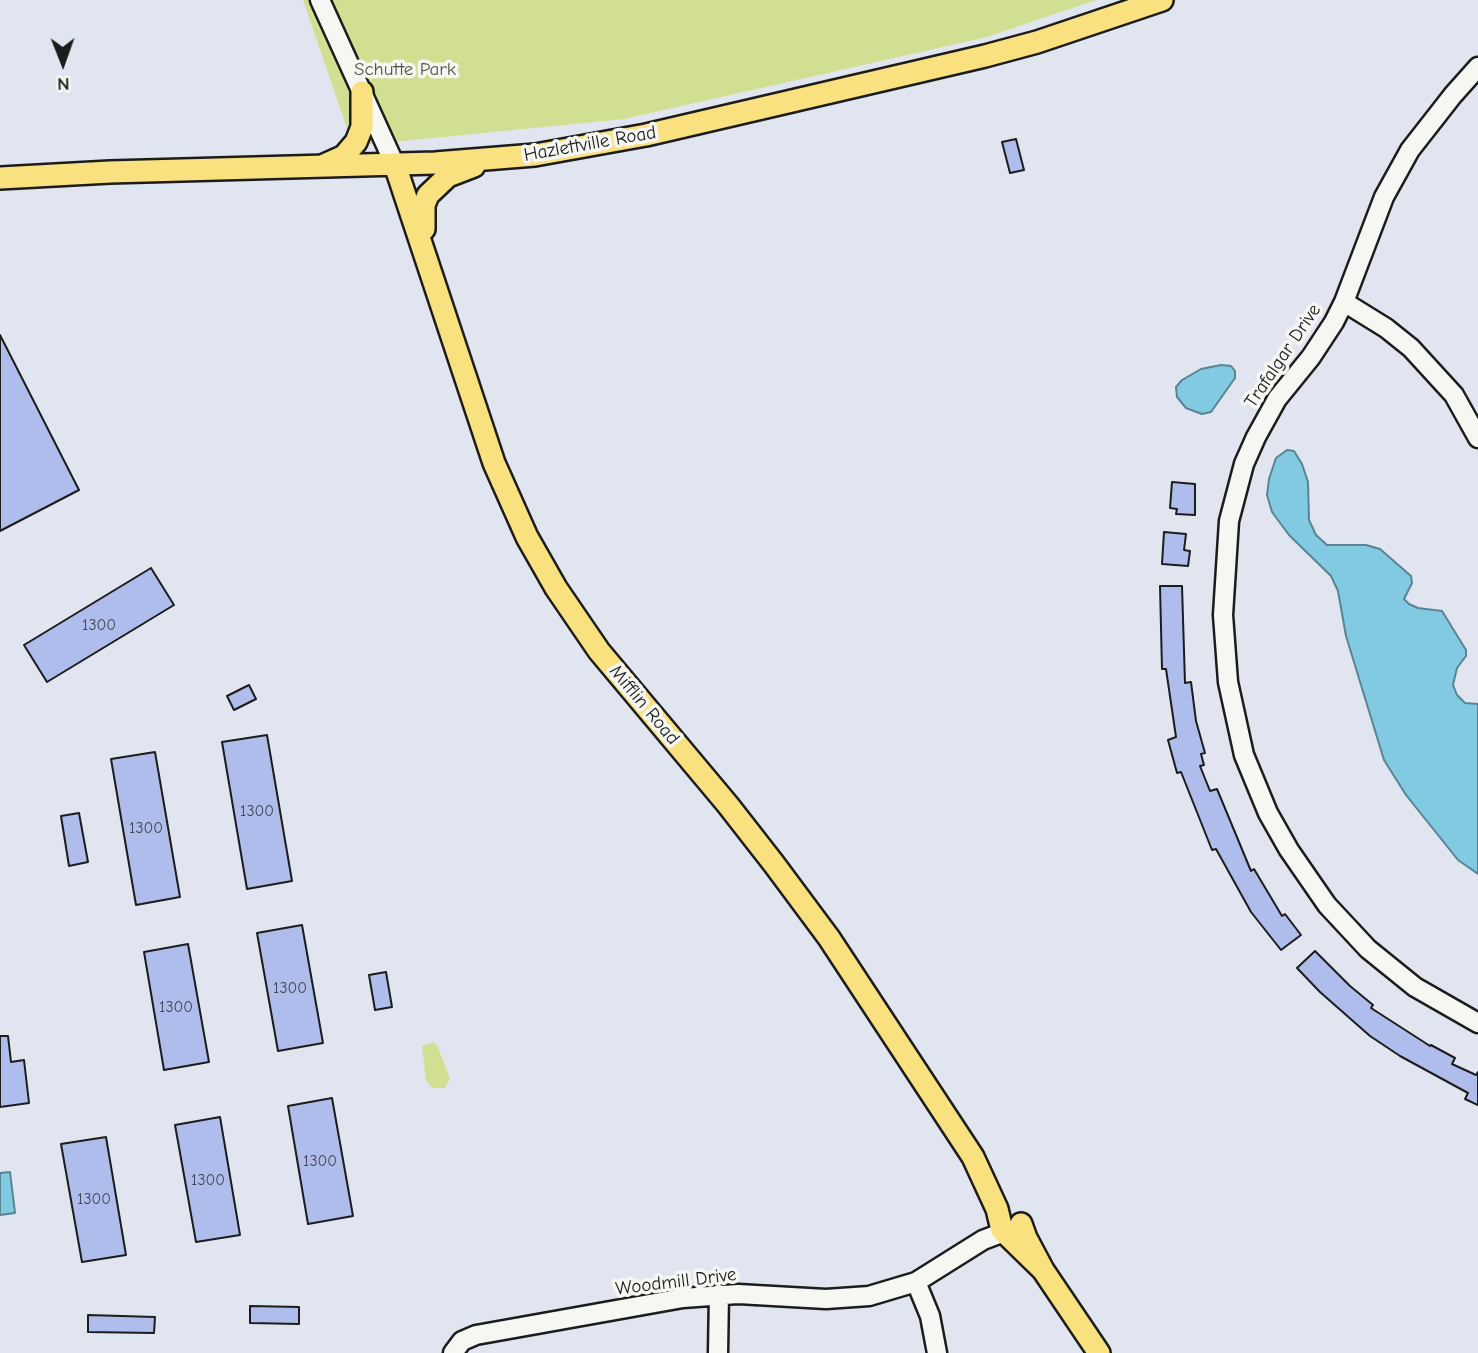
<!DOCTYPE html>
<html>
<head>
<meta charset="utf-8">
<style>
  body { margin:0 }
  #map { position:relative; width:1478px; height:1353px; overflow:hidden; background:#e1e5f0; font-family:"Comic Neue",sans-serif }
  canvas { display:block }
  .north { position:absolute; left:28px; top:28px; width:70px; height:70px; -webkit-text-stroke:5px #f6f6f2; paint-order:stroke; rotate:179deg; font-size:19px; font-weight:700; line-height:28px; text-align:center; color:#1c1c1c }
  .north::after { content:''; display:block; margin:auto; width:24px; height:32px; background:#1c1c1c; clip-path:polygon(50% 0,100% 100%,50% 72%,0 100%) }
</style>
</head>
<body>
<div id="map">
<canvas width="1478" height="1353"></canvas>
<div class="north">N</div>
</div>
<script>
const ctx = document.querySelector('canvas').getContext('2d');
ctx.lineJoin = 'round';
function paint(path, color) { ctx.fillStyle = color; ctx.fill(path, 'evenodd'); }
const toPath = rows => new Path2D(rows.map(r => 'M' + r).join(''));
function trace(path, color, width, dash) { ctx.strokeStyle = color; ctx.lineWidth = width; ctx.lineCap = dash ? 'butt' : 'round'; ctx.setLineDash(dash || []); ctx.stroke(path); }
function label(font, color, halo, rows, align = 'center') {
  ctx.font = font + ' "Comic Neue",sans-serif'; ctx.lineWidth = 7; ctx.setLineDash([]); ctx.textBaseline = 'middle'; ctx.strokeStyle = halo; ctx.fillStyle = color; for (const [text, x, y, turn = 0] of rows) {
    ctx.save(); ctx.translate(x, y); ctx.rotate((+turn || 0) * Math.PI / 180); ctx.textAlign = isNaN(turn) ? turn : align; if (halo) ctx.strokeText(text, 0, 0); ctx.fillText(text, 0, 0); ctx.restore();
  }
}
paint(toPath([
  [303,0,1096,0,987,37,624,119,353,146],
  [433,1042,437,1045,450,1078,445,1088,432,1088,426,1080,422,1046]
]), '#d1df92');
const water = toPath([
  [1221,365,1231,366,1235,371,1235,378,1211,412,1202,414,1186,408,1177,397,1176,387,1182,380,1201,369,1221,365],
  [1287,450,1294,451,1302,464,1308,482,1309,520,1316,535,1327,545,1366,545,1380,549,1411,576,1412,583,1404,599,1409,604,1418,608,1442,611,1466,650,1466,656,1457,668,1453,685,1457,695,1465,703,1478,704,1478,874,1458,860,1406,795,1384,760,1346,636,1338,591,1331,576,1289,535,1272,512,1267,495,1269,479,1276,458,1287,450],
  [10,1172,15,1213,0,1215,0,1173,10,1172]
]);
paint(water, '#81cae2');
trace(water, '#598493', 2);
const building = toPath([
  [1016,139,1024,170,1010,173,1002,142,1016,139],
  [0,335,79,490,0,531,0,335],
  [1172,482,1195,484,1195,515,1176,514,1177,509,1170,508,1172,482],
  [1164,532,1186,534,1184,550,1190,551,1188,566,1162,564,1164,532],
  [151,568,174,605,47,682,24,645,151,568],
  [1160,586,1182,586,1185,683,1191,682,1196,721,1205,753,1201,754,1204,765,1200,766,1210,791,1217,789,1251,871,1254,869,1282,916,1285,914,1301,935,1281,950,1251,912,1216,849,1212,850,1181,772,1177,773,1168,740,1176,737,1166,669,1162,669,1160,586],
  [249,685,256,699,234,710,227,696,249,685],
  [267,735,292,881,247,889,222,742,267,735],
  [155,752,180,897,136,905,111,759,155,752],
  [79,813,88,862,69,866,61,816,79,813],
  [302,925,323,1043,278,1051,257,933,302,925],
  [188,944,209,1062,164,1070,144,952,188,944],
  [1315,951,1350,986,1373,1005,1371,1008,1430,1046,1431,1045,1455,1058,1452,1064,1476,1075,1478,1072,1478,1105,1465,1099,1468,1093,1400,1056,1370,1036,1320,992,1297,968,1315,951],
  [386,972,392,1007,375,1010,369,975,386,972],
  [0,1036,8,1036,11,1062,24,1060,29,1103,0,1107,0,1036],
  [332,1098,353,1216,308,1224,288,1106,332,1098],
  [220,1117,240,1235,196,1242,175,1125,220,1117],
  [106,1137,126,1255,82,1262,61,1144,106,1137],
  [250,1306,299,1307,299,1324,250,1323,250,1306],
  [88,1315,155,1317,154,1333,88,1332,88,1315]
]);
paint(building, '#afbded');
trace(building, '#1c1c1c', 2);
const minor = toPath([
  [320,0,395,165],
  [1478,67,1453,95,1410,150,1384,197,1344,302,1334,322,1311,357,1277,399,1256,437,1244,464,1229,521,1223,615,1228,682,1244,755,1268,813,1289,850,1327,905,1368,949,1415,987,1478,1023],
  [1344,302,1386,328,1411,348,1454,395,1478,438],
  [916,1282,930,1316,937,1353],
  [453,1353,462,1341,476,1335,683,1298,738,1294,826,1299,869,1296,916,1282,983,1240,1004,1232],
  [718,1353,719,1294]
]);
const major = toPath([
  [324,165,344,156,356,142,362,127,362,92],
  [395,165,494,463,527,537,556,588,599,651,728,805,774,864,829,938,973,1157,997,1209,1002,1230,1043,1270],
  [0,178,110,172,435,163,535,155,646,135,985,56,1037,42,1162,0],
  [424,229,424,205,428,195,448,176,474,166],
  [1021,1224,1026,1238,1043,1270,1099,1353]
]);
trace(minor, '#1c1c1c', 23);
trace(major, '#1c1c1c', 26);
trace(minor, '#f6f6f2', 18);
trace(major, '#fae180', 21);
label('16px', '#414450', null, [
  ["1300",99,625],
  ["1300",257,811],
  ["1300",146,828],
  ["1300",290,988],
  ["1300",176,1007],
  ["1300",320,1161],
  ["1300",208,1180],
  ["1300",94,1199]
]);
label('19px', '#52563f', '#f6f6f2', [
  ["Schutte Park",405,70]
]);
label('19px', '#1c1c1c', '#f6f6f2', [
  ["Hazlettville Road",590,144,-10],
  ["Trafalgar Drive",1283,356,-56],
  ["Mifflin Road",644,705,50],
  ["Woodmill Drive",676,1282,-7]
]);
</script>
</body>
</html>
